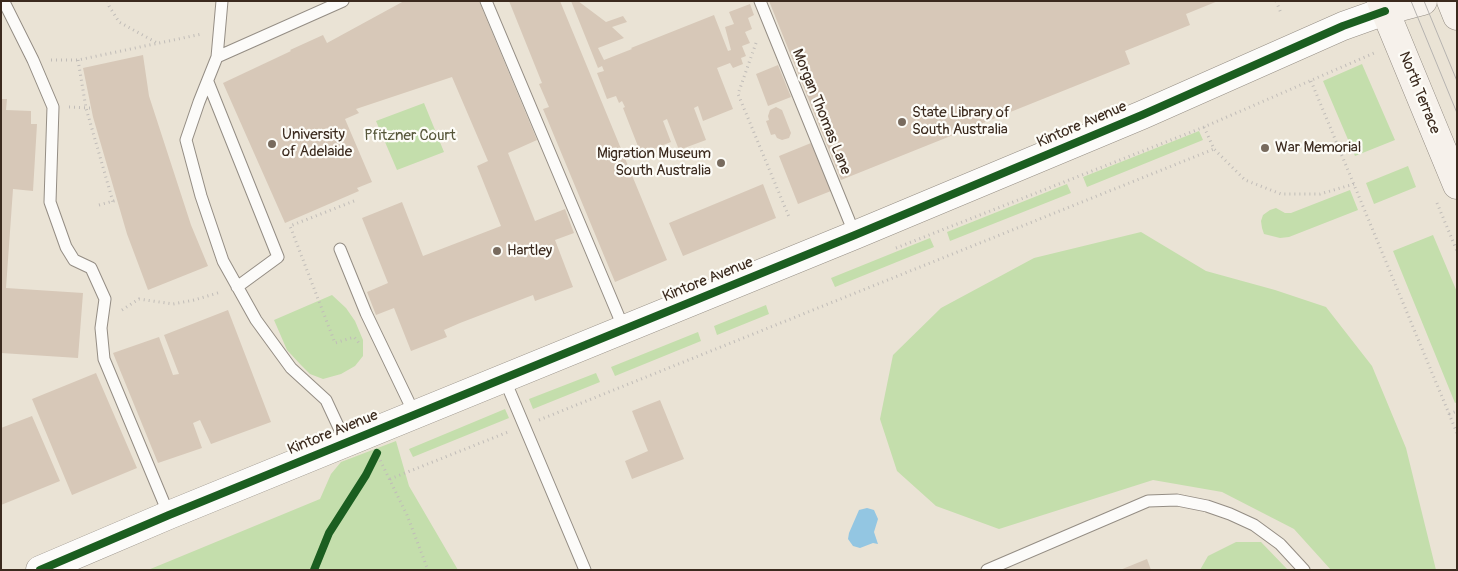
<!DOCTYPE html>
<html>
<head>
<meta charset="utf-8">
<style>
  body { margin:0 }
  #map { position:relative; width:1458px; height:571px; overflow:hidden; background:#eae3d5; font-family:Pangolin,sans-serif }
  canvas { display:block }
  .frame { position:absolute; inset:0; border:2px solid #3b2a1e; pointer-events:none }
</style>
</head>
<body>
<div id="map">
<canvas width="1458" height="571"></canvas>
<div class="frame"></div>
</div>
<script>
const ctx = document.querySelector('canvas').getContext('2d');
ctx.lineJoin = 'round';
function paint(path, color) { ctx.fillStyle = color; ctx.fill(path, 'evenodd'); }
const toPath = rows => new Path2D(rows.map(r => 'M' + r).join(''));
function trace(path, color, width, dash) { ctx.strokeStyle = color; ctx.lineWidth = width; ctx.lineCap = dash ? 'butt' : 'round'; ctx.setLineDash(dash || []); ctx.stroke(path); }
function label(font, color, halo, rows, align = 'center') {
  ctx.font = font + ' Pangolin,sans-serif'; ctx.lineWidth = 4.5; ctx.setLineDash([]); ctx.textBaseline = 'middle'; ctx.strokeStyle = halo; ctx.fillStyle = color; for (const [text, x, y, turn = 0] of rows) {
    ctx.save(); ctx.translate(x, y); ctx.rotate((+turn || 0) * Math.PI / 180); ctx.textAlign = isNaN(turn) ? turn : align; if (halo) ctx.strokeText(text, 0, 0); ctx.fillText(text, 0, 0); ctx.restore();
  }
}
paint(toPath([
  [1362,64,1395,140,1355,156,1323,81],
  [424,103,444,152,397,170,376,121],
  [1199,131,1203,140,1087,187,1083,177],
  [1408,166,1416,187,1374,204,1366,183],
  [1067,184,1071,193,950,241,947,232],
  [1350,190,1358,210,1289,237,1280,238,1264,234,1262,228,1261,221,1263,215,1270,210,1276,208,1285,213,1291,213],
  [1141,232,1206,271,1275,290,1326,307,1372,366,1406,448,1436,570,1331,570,1294,529,1222,492,1153,480,999,529,936,506,897,471,880,419,893,355,941,308,1034,258],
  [1433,235,1457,292,1457,402,1455,403,1393,251],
  [930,238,934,247,835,287,831,278],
  [332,295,346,308,355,321,363,340,363,356,355,366,341,374,323,379,310,374,300,364,287,350,274,320],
  [766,305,769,314,717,335,714,326],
  [698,332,701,341,615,376,611,367],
  [596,373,600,382,533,409,529,399],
  [505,409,509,418,413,457,409,449],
  [396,441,409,486,458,570,148,570,320,499,331,474,341,462],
  [1236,542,1261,542,1288,570,1200,570,1208,556]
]), '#c4deac');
paint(toPath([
  [867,508,874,510,878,519,874,532,878,544,873,543,860,548,853,546,848,539,849,533,859,510]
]), '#93c6e2');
paint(toPath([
  [404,1,479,1,537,140,508,153,535,221,565,209,574,233,555,240,573,287,535,301,533,295,460,323,444,330,447,337,411,351,394,308,376,315,367,292,388,283,362,218,402,202,423,256,501,226,477,166,488,161,452,77,356,109,359,113,345,119,372,182,357,188,359,191,285,223,223,83,291,51,290,50,323,35,327,43],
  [509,1,560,1,667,260,615,282,543,109,549,107,539,84,542,83],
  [571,1,578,1,606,22,623,16,627,22,612,27,624,38,598,48,604,60,632,49,631,48,714,15,728,51,731,50,725,27,734,24,729,12,750,4,754,15,748,18,752,29,745,32,750,43,742,46,746,56,741,58,743,64,733,68,730,63,717,68,733,109,703,121,698,106,694,108,706,140,679,150,667,119,663,121,671,142,641,154,623,108,625,107,622,101,619,103,616,96,607,99,597,73,604,71,602,66,598,68],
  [769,1,1218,1,1186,14,1190,25,1125,51,1130,64,841,180],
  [143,55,149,96,191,225,208,266,148,290,127,234,93,117,83,68],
  [778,65,791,97,768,106,756,74],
  [1,99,7,99,6,110,31,111,31,124,37,124,33,191,13,189,6,288,83,293,78,358,1,353],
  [776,107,782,110,791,133,789,138,782,140,777,138,775,134,771,135,766,121,769,120,768,116,770,110],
  [811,143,831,191,798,204,779,156],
  [763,184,776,218,683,256,669,223],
  [228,310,271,422,211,444,200,420,193,423,202,448,158,463,113,353,159,337,173,375,179,374,164,335],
  [96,373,137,468,72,495,32,399],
  [660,400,684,459,632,479,625,461,648,451,632,411],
  [32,416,60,481,1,505,1,428],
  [1147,559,1151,570,1120,570]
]), '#d7c8b8');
const service = toPath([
  [343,1,217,57,199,102,186,140,201,196,223,261,256,320,291,368,326,400,346,443],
  [486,1,624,329],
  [760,1,855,235],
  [4,2,33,60,53,107,50,202,66,247,74,260,91,268,105,299,101,328,104,359,169,515],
  [217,57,222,1],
  [208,82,278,257,237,287],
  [340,249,366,313,415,415],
  [504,378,585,570],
  [987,570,1148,501,1177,500,1207,506,1230,514,1254,525,1280,544,1304,570]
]);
const tertiary = toPath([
  [40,570,169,515,855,235,1142,115,1343,26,1385,11]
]);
const secondary = toPath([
  [1381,1,1457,185],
  [1451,1,1457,16],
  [1385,11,1423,1]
]);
trace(service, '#948d84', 13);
trace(tertiary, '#948d84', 29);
trace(secondary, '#948d84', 29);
trace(toPath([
  [108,1,109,6,119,22,159,44],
  [1276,1,1281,13],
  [756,43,738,94,789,217],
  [51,60,78,60,202,34],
  [78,60,86,108,113,202],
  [1311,81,1457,433],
  [69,107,91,108],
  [1204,127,1214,149,1245,180,1281,194,1320,194,1354,184],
  [354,201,290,226,335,343,354,337,359,343],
  [1437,203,1457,251],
  [99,205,117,200],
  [896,248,1204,127,1374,53],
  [122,310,139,299,173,304,194,300,221,292],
  [1449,414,1457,411],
  [539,420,1214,149],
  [378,456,407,515,428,570],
  [390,479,508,432],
  [314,570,329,533,366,475,373,460]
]), '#c0bcb8', 3, [1, 4]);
trace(service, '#fcfbf9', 11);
trace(tertiary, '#fcfbf9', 28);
trace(secondary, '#f6f1eb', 28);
trace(toPath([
  [1411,1,1457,113],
  [1424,1,1457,81]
]), '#b6b3b0', 1);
trace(toPath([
  [40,570,169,515,855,235,1142,115,1343,26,1385,11],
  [314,570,329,533,366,475,377,453]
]), '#1b5e20', 8);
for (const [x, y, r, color] of [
  [902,122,5,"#786b5e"],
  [272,144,5,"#786b5e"],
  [1265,148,5,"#786b5e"],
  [721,163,5,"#786b5e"],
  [497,251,5,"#786b5e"]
]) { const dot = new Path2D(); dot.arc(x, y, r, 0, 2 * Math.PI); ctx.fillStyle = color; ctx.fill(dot); trace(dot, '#fdfcf7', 2); }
label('15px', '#3b2a1e', '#fdfcf7', [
  ["North Terrace",1419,93,68],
  ["Morgan Thomas Lane",821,112,68],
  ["Kintore Avenue",1082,125,-23],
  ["Kintore Avenue",708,280,-22],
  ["Kintore Avenue",333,433,-22]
]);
label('15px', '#3b2a1e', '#fdfcf7', [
  ["State Library of",912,113],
  ["South Australia",912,130],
  ["University",282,135],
  ["of Adelaide",282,152],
  ["War Memorial",1275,148],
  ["Migration Museum",711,154,"right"],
  ["South Australia",711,171,"right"],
  ["Hartley",507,251]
], 'left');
label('15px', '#565639', '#fdfcf7', [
  ["Pfitzner Court",410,136]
]);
</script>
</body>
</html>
